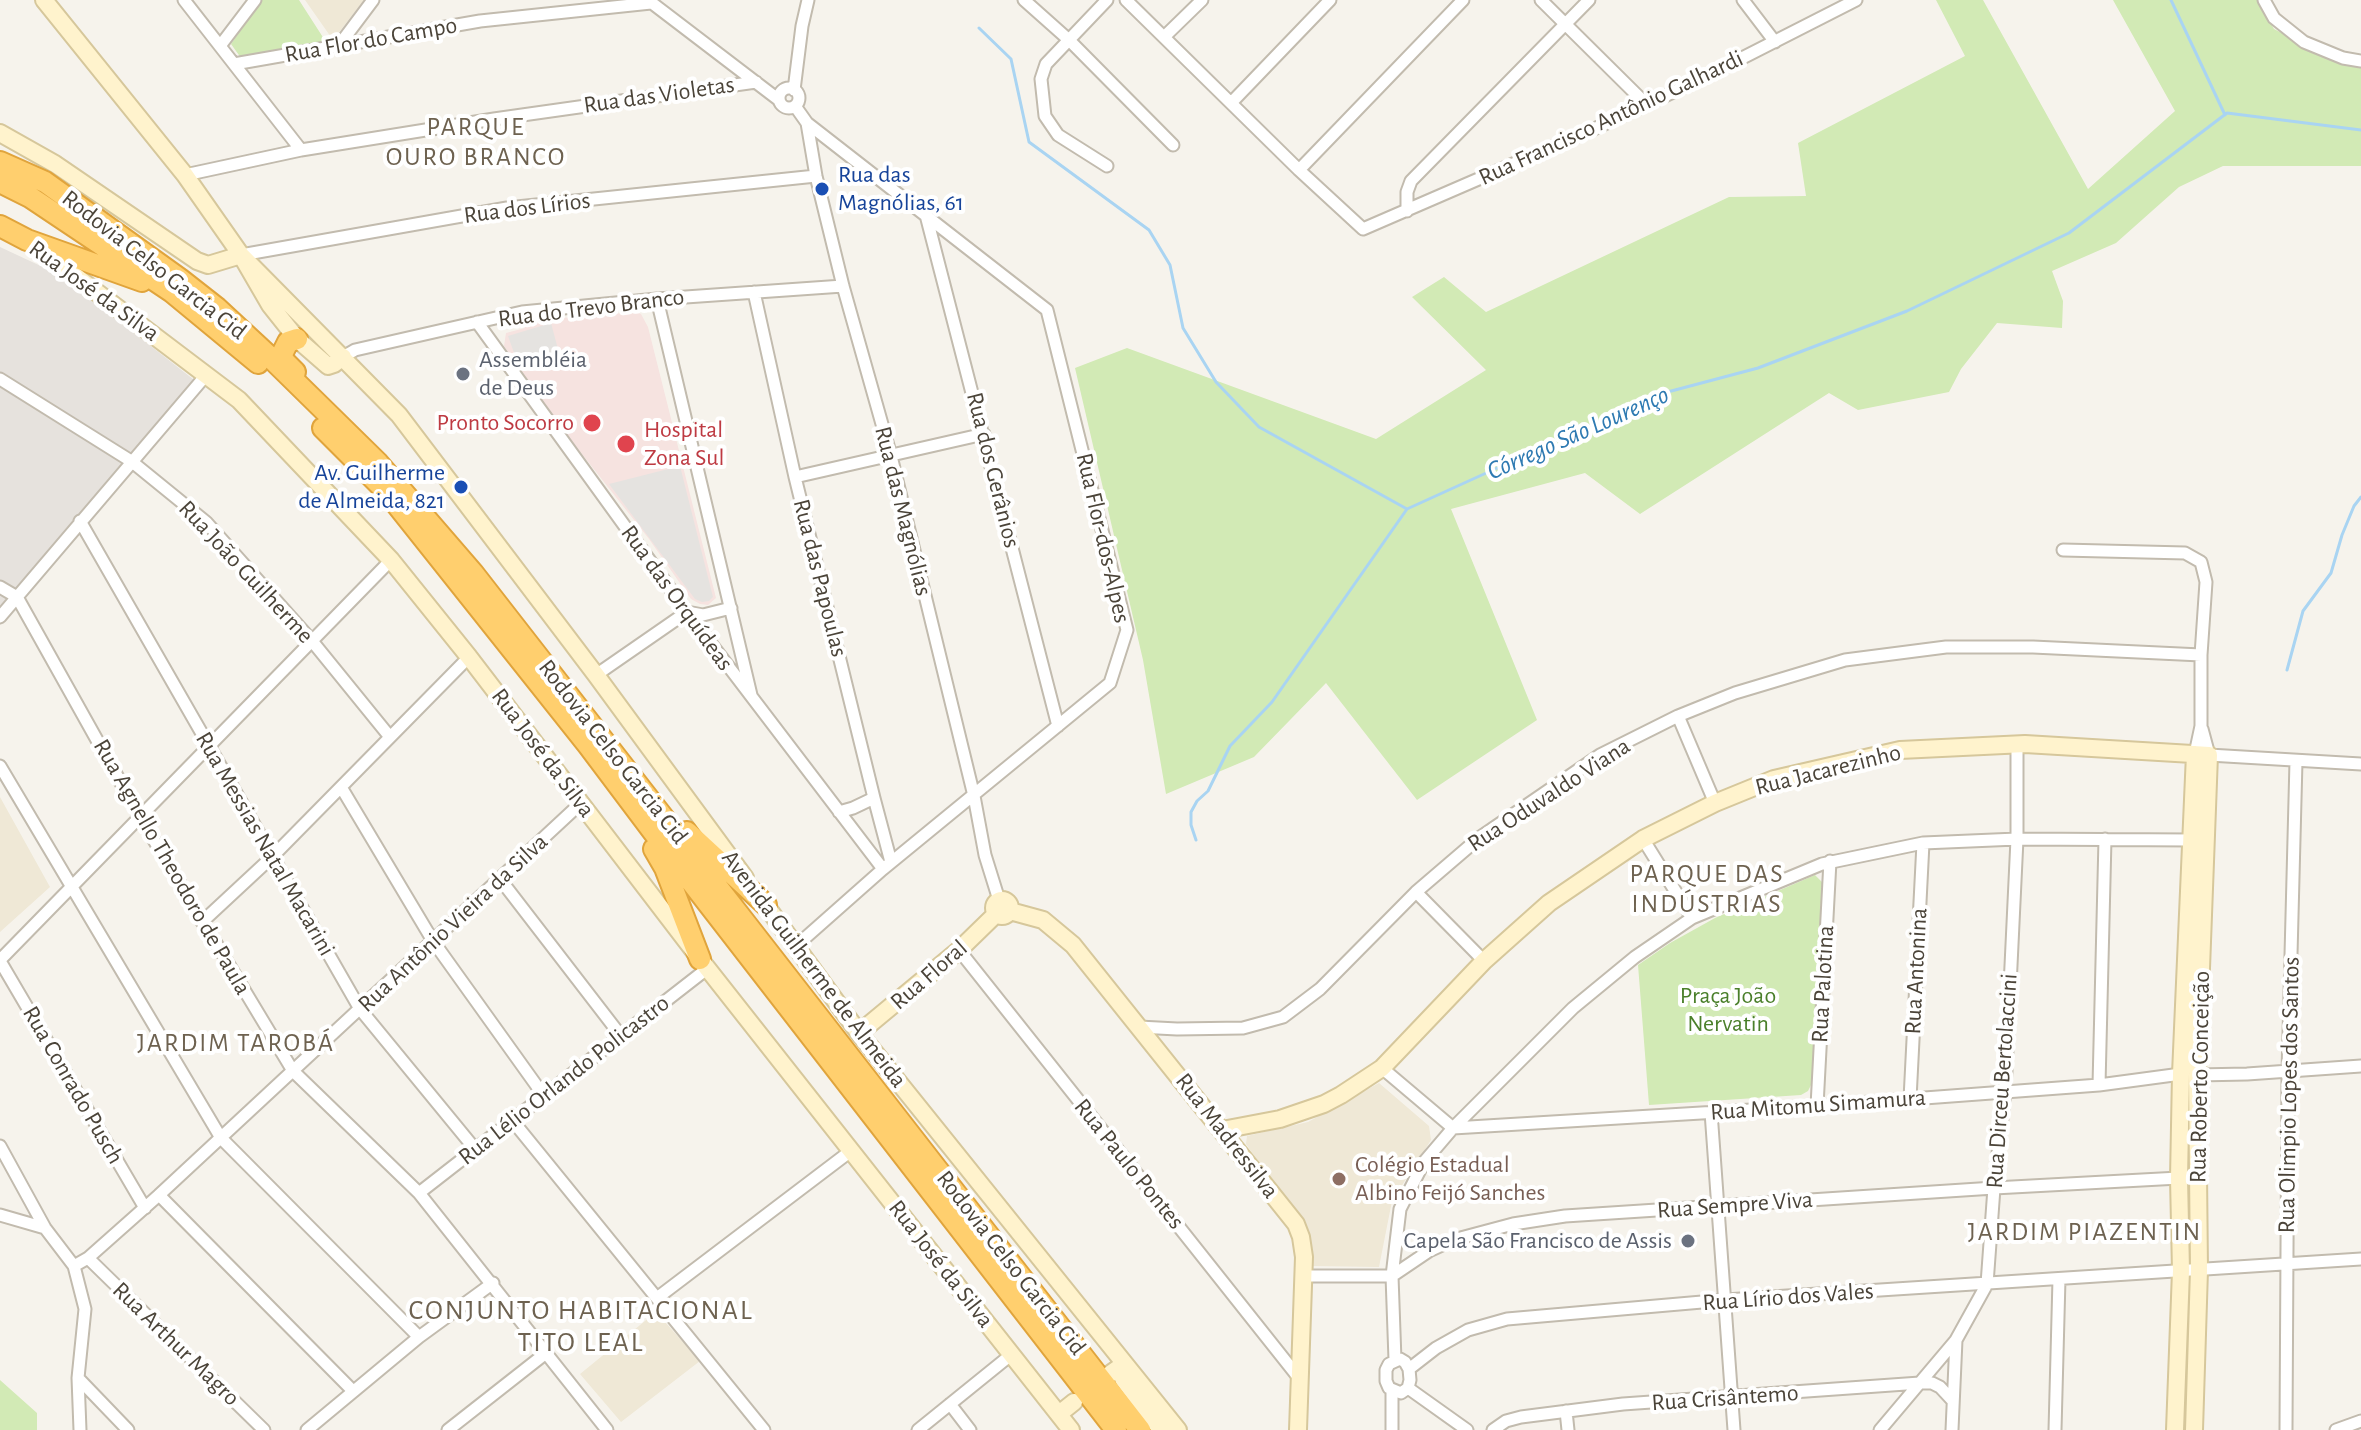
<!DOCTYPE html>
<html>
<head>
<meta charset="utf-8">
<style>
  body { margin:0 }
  canvas { display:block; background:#f6f3ec }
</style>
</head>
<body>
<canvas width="2361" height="1430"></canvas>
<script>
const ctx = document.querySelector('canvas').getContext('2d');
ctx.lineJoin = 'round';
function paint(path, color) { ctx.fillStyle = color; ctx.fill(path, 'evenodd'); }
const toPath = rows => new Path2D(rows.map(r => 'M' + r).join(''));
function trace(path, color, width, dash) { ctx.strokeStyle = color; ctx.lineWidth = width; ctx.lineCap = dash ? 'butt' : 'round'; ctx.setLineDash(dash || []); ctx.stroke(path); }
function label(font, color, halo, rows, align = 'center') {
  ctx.font = font + ' "Alegreya Sans",sans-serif'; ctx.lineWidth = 8; ctx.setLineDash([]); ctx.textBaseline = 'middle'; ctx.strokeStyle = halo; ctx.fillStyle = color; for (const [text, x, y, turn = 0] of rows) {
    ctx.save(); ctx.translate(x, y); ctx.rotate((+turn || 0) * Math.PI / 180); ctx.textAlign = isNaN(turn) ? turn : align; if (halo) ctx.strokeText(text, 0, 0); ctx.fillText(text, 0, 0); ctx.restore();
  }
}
paint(toPath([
  [0,247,60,275,198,383,0,607]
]), '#e6e2dd');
paint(toPath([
  [305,0,364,0,333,40],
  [0,797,50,887,0,932],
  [1379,1083,1429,1126,1431,1140,1392,1201,1379,1267,1313,1266,1306,1231,1246,1144,1247,1136,1308,1122],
  [656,1312,700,1361,621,1422,580,1374]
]), '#efe8d6');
paint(toPath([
  [636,312,641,314,648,327,716,598,708,605,700,604,691,599,649,539,559,425,504,346,506,333,525,328,524,321]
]), '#f6e3e0');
paint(toPath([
  [262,0,299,0,326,42,241,58,231,44],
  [1936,0,1983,0,2088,189,2175,111,2113,0,2257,0,2274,29,2323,54,2361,66,2361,166,2223,166,2179,187,2116,243,2052,271,2063,301,2062,328,1997,323,1961,369,1949,392,1858,410,1829,393,1640,514,1585,473,1451,509,1537,720,1417,800,1326,683,1254,757,1166,794,1143,660,1075,368,1127,348,1376,439,1486,370,1412,297,1444,277,1486,312,1729,197,1806,196,1798,143,1965,56],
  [1815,875,1822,882,1812,1083,1808,1091,1801,1095,1649,1105,1638,965,1670,943,1715,918],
  [0,1380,37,1413,37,1430,0,1430]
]), '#d2eab5');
paint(toPath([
  [551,323,559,353,518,364,508,336],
  [680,466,713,597,709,601,702,602,695,599,609,484]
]), '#e5e3e0');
trace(toPath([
  [2171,0,2225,115],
  [979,28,1011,59,1029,142,1149,230,1170,265,1183,328,1216,382,1259,427,1407,509,1660,394,1758,368,1907,311,2069,233,2227,113,2361,130],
  [2287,670,2303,611,2331,573,2342,535,2354,506,2361,497],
  [1196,840,1191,825,1191,812,1197,801,1208,791,1230,746,1272,702,1407,509]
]), '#a9d4f2', 3);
const street = toPath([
  [184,0,301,150],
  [648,0,779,100],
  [1024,0,1069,40,1173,145],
  [1126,0,1299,170,1363,229,1594,129,1697,81,1856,0],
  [1541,0,1646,104],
  [1743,0,1775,42],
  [2264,0,2274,18,2304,42,2343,58,2361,61],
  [1164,37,1202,0],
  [340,44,373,0],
  [220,46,255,0],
  [234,64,480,21,651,3],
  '779 98a10 10 0 1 1 20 0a10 10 0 1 1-20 0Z',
  [794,90,802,26,808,0],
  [1231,103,1330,0],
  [795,106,807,123,1047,310,1127,630,1110,683,883,869,796,946],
  [807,123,816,176,843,286,891,456,974,796,985,855,999,900],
  [1107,166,1058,135,1045,116,1041,79,1046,64,1107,0],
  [1299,170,1463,0],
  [185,175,301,150,494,119,756,82],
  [1407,211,1407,192,1411,181,1589,0],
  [926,215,1058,726],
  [241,255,507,208,816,176],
  [754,292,795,477,874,798,891,862],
  [657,299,751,695],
  [477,322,687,612,883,869],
  [343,357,355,350,522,312,657,299,843,286],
  [0,379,131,461,206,522,312,641,390,737],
  [795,477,984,434],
  [80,521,360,1009,475,1149],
  [2063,550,2185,553,2201,562,2206,582,2201,655,2201,726,2195,754],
  [0,587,17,597,140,817,293,1071,419,1193,607,1430],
  [0,617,207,374],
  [596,675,687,612,703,615,731,608],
  [1678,716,1715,803],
  [2202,729,2209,755,2361,764],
  [0,766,221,1138,419,1337],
  [341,787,433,941,544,1096],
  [839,812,853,808,874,798],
  [1643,839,1692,918],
  [500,879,621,1036],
  [1416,892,1484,961],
  [202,922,273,856,469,657],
  [959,950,1299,1378],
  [0,960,391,560],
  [0,961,145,1208],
  [1139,1027,1177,1029,1243,1028,1283,1017,1320,989,1416,892,1479,838,1600,755,1678,716,1735,693,1845,660,1946,647,2033,647,2201,655],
  [1382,1068,1453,1128,1817,1106,2099,1085,2181,1074,2183,1071],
  [2197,1075,2247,1074,2361,1066],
  [2099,1085,2105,839],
  [1910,1099,1923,843],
  [1817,1106,1830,861],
  [1711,1112,1734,1430],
  [512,1120,764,1430],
  [0,1146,45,1228,74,1266,85,1309,78,1378,80,1430],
  [419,1193,708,968],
  [159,1195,353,1391],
  [0,1215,45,1228],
  [88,1258,264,1430],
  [74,1266,88,1258,159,1195,581,803],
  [1303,1276,1392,1276,1429,1251,1453,1240,1513,1224,1565,1216,1994,1188,2179,1178],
  [657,1298,852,1150],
  [1400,1359,1405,1362,1409,1369,1410,1380,1408,1388,1401,1393,1389,1388,1386,1381,1386,1370,1389,1364,1400,1359],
  [1395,1360,1392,1276,1400,1209,1424,1162,1453,1128,1573,1008,1635,957,1692,918,1822,864,1923,843,2017,839,2192,840],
  [1409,1369,1436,1348,1468,1330,1507,1319,1725,1300,2361,1259],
  [78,1378,128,1430],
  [1408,1388,1467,1430],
  [950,1404,970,1430],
  [1566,1411,1568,1430],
  [307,1430,419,1337,493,1283],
  [448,1430,546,1353],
  [918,1430,1012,1354],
  [1392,1430,1392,1390],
  [1493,1430,1506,1421,1521,1417,1623,1404,1920,1383,1932,1383,1940,1387,1953,1401],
  [1880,1430,1956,1340,1987,1284,1994,1188,2005,1092,2017,839,2017,744],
  [1952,1430,1956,1340],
  [2055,1430,2059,1279],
  [2286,1430,2288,1071,2296,761],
  [2336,1430,2361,1421]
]);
const secondary = toPath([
  [44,0,185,175,241,255,270,305,297,339,328,366,334,364,343,357],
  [0,133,55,164,197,261,208,265,241,255],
  [37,247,239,400,391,560,469,657,700,959,1071,1430],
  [241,255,399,415,596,675,745,878],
  [759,896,859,1033,1178,1430],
  '994 908a8 8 0 1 1 16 0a8 8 0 1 1-16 0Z',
  [1010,911,1043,920,1073,945,1296,1224,1301,1237,1304,1257,1298,1430],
  [859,1033,959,950,996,914],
  [1222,1130,1280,1119,1324,1104,1341,1095,1382,1068,1484,961,1549,903,1643,839,1715,803,1774,779,1900,750,2025,744,2209,755,2197,1075,2199,1270,2194,1430],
  [1110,1374,1124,1364],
  [1123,1379,1161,1430],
  [1059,1414,1074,1402],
  [2175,1430,2181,1271,2179,1178,2181,1074,2195,754]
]);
const highway = toPath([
  [0,162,45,182,180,279,217,308,271,358,378,463,473,573,1140,1430],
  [0,182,30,197,172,292,258,363],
  [0,226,27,240,142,281],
  [295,372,284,361,282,354,288,342,297,339],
  [323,428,386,491,588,745,676,862,1116,1430],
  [687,832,766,905],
  [654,849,665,868,700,959]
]);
trace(street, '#c2bbae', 15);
trace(secondary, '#d6c79b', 20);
trace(highway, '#e0a43c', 24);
trace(street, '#fff', 11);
trace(secondary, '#fff3cd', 16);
trace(highway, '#ffcf6e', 20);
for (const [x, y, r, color] of [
  [822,189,8,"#1a4fb4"],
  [463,374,8,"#6b7280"],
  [592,423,10,"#e0444e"],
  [626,444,10,"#e0444e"],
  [461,487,8,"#1a4fb4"],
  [1339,1179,8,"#8d6e63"],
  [1688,1241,8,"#6b7280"]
]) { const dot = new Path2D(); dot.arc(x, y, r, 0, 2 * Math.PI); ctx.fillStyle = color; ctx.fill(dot); trace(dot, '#fff', 3); }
label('24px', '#4b4439', '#fff', [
  ["Rua Flor do Campo",371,40,-10],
  ["Rua das Violetas",659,95,-8],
  ["Rua Francisco Antônio Galhardi",1611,118,-25],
  ["Rua dos Lírios",527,208,-7],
  ["Rodovia Celso Garcia Cid",154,265,38],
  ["Rua José da Silva",94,291,36],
  ["Rua do Trevo Branco",591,308,-7],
  ["Rua dos Gerânios",993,470,76],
  ["Rua das Magnólias",903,511,76],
  ["Rua Flor-dos-Alpes",1103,538,77],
  ["Rua João Guilherme",246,572,47],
  ["Rua das Papoulas",820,578,76],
  ["Rua das Orquídeas",677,598,54],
  ["Rodovia Celso Garcia Cid",613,752,52],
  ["Rua José da Silva",543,753,53],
  ["Rua Jacarezinho",1828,770,-14],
  ["Rua Oduvaldo Viana",1549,795,-33],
  ["Rua Messias Natal Macarini",265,844,60],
  ["Rua Agnello Theodoro de Paula",172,867,60],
  ["Rua Antônio Vieira da Silva",453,923,-43],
  ["Avenida Guilherme de Almeida",814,969,53],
  ["Rua Antonina",1916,971,-87],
  ["Rua Floral",929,975,-41],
  ["Rua Palotina",1823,984,-87],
  ["Rua Roberto Conceição",2200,1077,-89],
  ["Rua Lélio Orlando Policastro",564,1080,-38],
  ["Rua Dirceu Bertolaccini",2002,1081,-86],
  ["Rua Conrado Pusch",73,1085,60],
  ["Rua Olimpio Lopes dos Santos",2289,1095,-89],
  ["Rua Mitomu Simamura",1818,1105,-4],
  ["Rua Madressilva",1227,1136,52],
  ["Rua Paulo Pontes",1129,1164,51],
  ["Rua Sempre Viva",1735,1205,-4],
  ["Rodovia Celso Garcia Cid",1011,1263,52],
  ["Rua José da Silva",941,1264,52],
  ["Rua Lírio dos Vales",1788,1297,-4],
  ["Rua Arthur Magro",176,1344,44],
  ["Rua Crisântemo",1725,1398,-4]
]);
label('24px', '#164399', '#fff', [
  ["Rua das",838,175],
  ["Magnólias, 61",838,203],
  ["Av. Guilherme",445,473,"right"],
  ["de Almeida, 821",445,501,"right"]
], 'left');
label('24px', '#5b616d', '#fff', [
  ["Assembléia",479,360],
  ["de Deus",479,388],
  ["Capela São Francisco de Assis",1672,1241,"right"]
], 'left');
label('24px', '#be3a42', '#fff', [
  ["Pronto Socorro",574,423],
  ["Hospital",644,430,"left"],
  ["Zona Sul",644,458,"left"]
], 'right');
label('24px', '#4a7f2a', '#fff', [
  ["Praça João",1728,996],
  ["Nervatin",1728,1024]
]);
label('24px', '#785e54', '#fff', [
  ["Colégio Estadual",1355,1165],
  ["Albino Feijó Sanches",1355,1193]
], 'left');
ctx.letterSpacing = '2px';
label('26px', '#6e6250', '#fff', [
  ["PARQUE",476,127],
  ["OURO BRANCO",476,157],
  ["PARQUE DAS",1707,874],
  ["INDÚSTRIAS",1707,904],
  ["JARDIM TAROBÁ",236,1043],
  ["JARDIM PIAZENTIN",2085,1232]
]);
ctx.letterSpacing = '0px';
label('italic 26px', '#2e7ab2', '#fff', [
  ["Córrego São Lourenço",1578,433,-24]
]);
ctx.letterSpacing = '2px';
label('28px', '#6e6250', '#fff', [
  ["CONJUNTO HABITACIONAL",581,1311],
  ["TITO LEAL",581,1343]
]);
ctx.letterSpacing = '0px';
</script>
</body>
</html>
